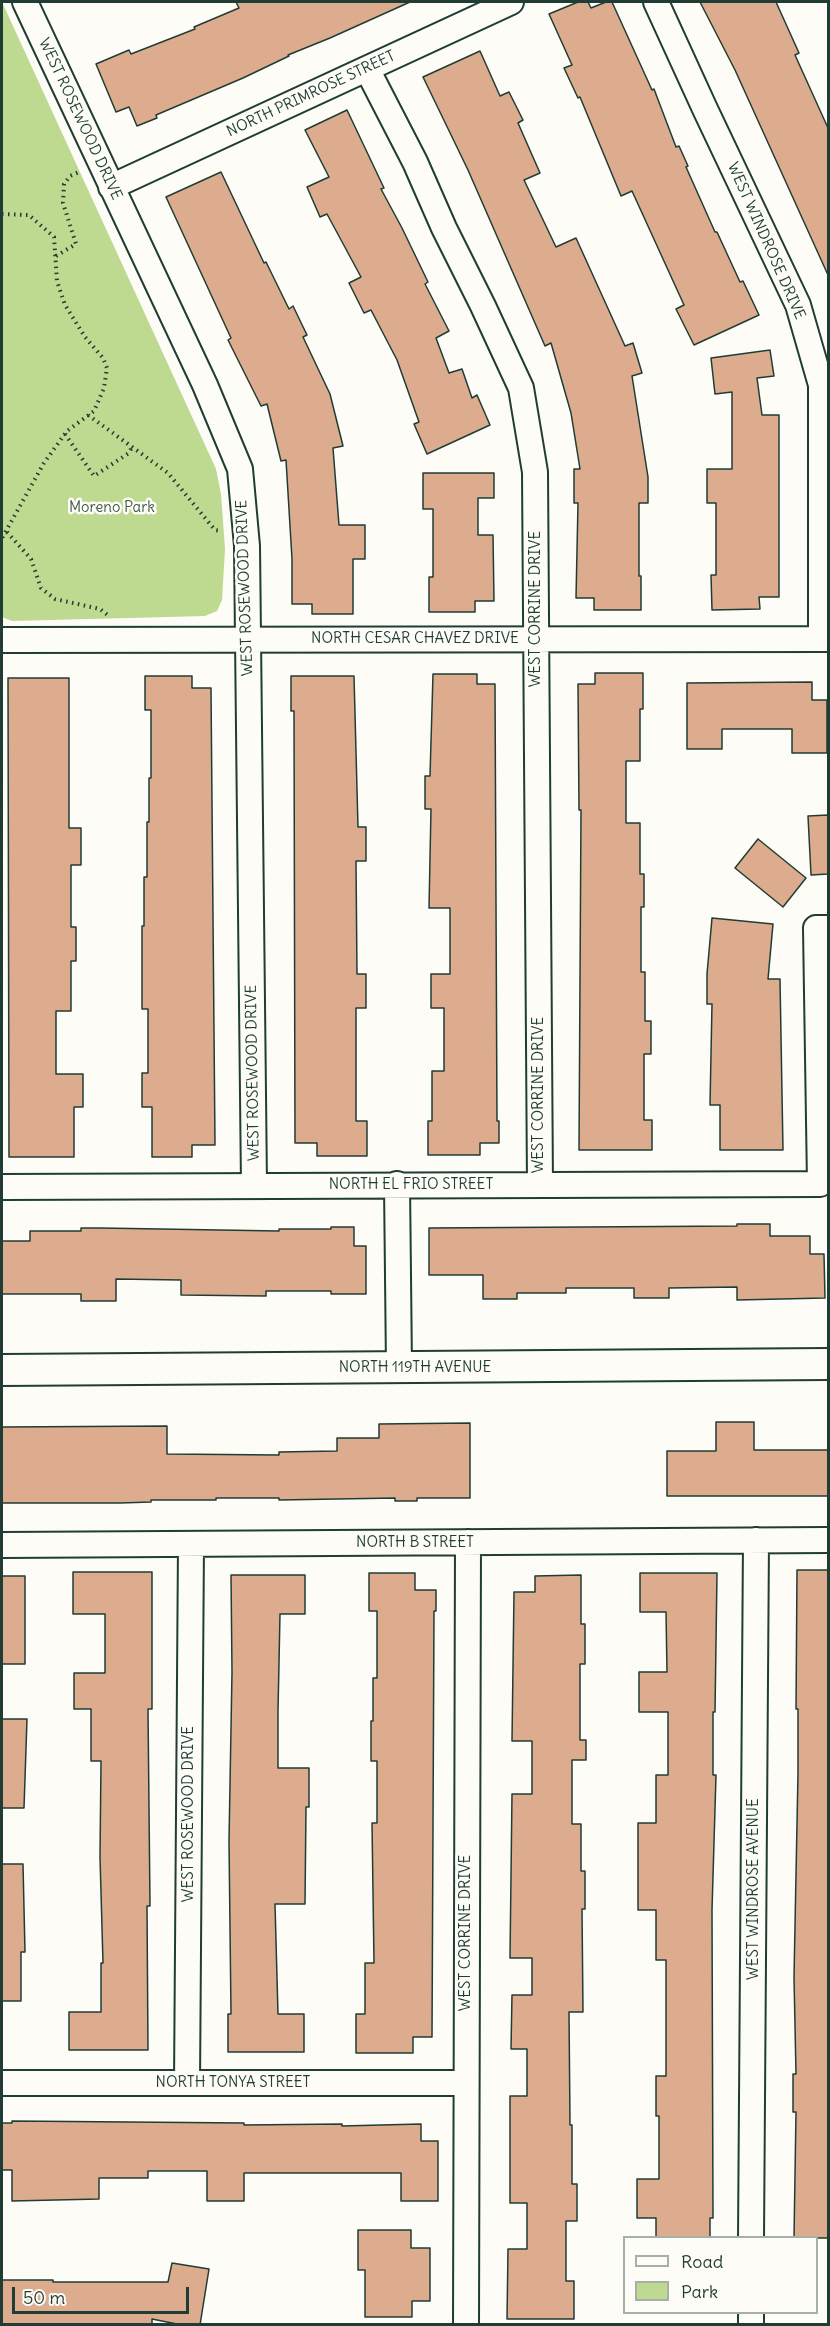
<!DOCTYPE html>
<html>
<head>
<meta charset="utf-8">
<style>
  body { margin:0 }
  #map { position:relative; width:830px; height:2326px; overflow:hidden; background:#fdfcf7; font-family:Delius,sans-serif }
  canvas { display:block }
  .frame { position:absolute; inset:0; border:3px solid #1f3d34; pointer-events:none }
  .legend { position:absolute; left:623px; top:2236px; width:195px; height:78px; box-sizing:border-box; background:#fdfcf7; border:2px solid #a4b0a9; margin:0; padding:8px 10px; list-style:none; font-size:18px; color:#1f3d34 }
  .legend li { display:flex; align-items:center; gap:12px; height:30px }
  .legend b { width:30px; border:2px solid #a4b0a9 }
  .scale { position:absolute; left:12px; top:2287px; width:177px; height:27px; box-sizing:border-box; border:3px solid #1f3d34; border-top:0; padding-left:8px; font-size:18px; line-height:21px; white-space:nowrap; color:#1f3d34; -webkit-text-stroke:4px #fdfcf7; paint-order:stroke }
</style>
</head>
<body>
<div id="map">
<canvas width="830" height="2326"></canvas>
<div class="frame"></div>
<ul class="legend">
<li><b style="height:8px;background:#fdfcf7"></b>Road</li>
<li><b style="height:16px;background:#bed990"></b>Park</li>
</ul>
<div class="scale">50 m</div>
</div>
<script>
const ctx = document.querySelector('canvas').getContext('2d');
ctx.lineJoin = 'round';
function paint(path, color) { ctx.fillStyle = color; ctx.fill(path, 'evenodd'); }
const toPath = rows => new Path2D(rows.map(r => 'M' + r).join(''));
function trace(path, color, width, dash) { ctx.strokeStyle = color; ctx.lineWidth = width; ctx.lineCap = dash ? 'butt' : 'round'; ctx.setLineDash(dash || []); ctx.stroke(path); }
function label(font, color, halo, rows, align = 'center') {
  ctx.font = font + ' Delius,sans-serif'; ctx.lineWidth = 5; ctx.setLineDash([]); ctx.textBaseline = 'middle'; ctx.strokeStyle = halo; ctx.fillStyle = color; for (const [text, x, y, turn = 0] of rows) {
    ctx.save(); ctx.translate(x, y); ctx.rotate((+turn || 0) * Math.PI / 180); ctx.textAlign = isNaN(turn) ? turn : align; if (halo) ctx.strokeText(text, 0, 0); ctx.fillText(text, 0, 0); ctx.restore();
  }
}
paint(toPath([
  [2,2,216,469,221,494,225,549,222,600,217,611,205,616,12,621,2,617]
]), '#bed990');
const building = toPath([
  [236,2,410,2,330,38,288,55,289,56,243,78,156,115,157,118,137,126,129,107,116,112,96,64,129,50,131,54,195,29,194,27,239,8,236,2],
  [578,2,588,2,591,8,606,2,612,2,652,90,654,89,676,147,679,146,688,166,686,167,715,232,717,232,740,282,743,281,759,315,694,345,676,309,684,305,632,191,621,196,580,97,578,98,564,68,572,65,549,14,578,2],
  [700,2,776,2,799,53,795,55,828,128,828,275,735,70,700,2],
  [480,51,500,96,509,92,523,120,518,123,540,173,524,180,556,247,576,238,625,346,633,343,642,373,632,376,648,477,648,503,639,503,639,576,641,576,641,610,594,610,594,598,576,598,578,503,574,503,574,469,580,469,571,413,551,343,545,346,468,170,423,77,480,51],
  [347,110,384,188,381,189,402,228,428,282,425,284,449,331,436,338,449,373,462,369,472,398,477,395,490,425,427,454,414,424,419,422,397,360,371,310,364,313,349,283,361,277,327,214,320,217,307,187,329,177,305,130,347,110],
  [221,172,264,263,266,262,289,309,293,306,307,335,303,337,330,394,343,446,333,448,339,525,365,525,365,559,353,559,353,614,312,614,312,604,292,604,292,559,286,460,281,461,267,404,261,406,228,340,231,338,166,197,221,172],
  [770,350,774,376,757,378,762,415,779,415,779,597,759,597,760,609,712,610,711,575,716,575,716,503,707,503,707,469,732,469,732,392,715,394,711,358,770,350],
  [423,473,494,473,494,498,478,498,478,535,493,535,494,601,475,601,475,612,429,612,429,577,433,577,433,509,423,509,423,473],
  [595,673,643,673,643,709,640,709,640,761,626,761,626,823,640,823,640,874,644,874,644,907,641,907,641,972,645,972,645,1021,651,1021,651,1054,644,1054,644,1120,652,1120,652,1150,579,1150,581,810,579,810,578,684,595,684,595,673],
  [433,674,477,674,477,684,495,684,497,1121,499,1121,499,1143,480,1143,480,1155,428,1155,428,1121,432,1121,432,1071,444,1071,444,1008,431,1008,431,974,450,974,450,908,429,908,431,809,425,809,425,776,430,776,433,674],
  [145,676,192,676,192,688,211,688,215,1145,192,1145,192,1157,152,1157,152,1107,142,1107,142,1073,148,1073,148,1009,142,1009,142,926,144,926,144,877,147,877,147,822,149,822,149,778,151,778,151,710,145,710,145,676],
  [291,676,354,676,358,827,366,827,366,861,356,861,357,974,366,974,366,1008,356,1008,356,1121,367,1121,367,1156,317,1156,317,1143,295,1143,294,711,291,711,291,676],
  [8,678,69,678,69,828,81,828,81,865,71,865,71,927,76,927,76,961,71,961,71,1011,56,1011,56,1074,83,1074,83,1107,74,1107,74,1157,9,1157,8,678],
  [812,682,812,700,827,700,827,753,792,753,792,729,722,729,722,749,687,749,687,683,812,682],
  [828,815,828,874,811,875,808,816,828,815],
  [758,839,806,878,783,907,735,868,758,839],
  [712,918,773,924,768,979,780,979,783,1150,720,1150,720,1105,710,1105,712,1004,707,1004,707,974,712,918],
  [737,1224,770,1224,770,1236,810,1236,810,1254,824,1254,825,1298,737,1300,737,1287,669,1288,669,1298,634,1298,634,1288,566,1288,566,1293,517,1293,517,1299,483,1299,483,1275,429,1275,429,1228,737,1226,737,1224],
  [331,1227,354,1227,354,1246,366,1246,366,1294,331,1294,331,1291,266,1291,266,1296,181,1295,181,1280,116,1279,116,1301,81,1301,81,1294,2,1294,2,1241,30,1241,30,1231,81,1231,81,1228,101,1228,279,1231,279,1229,331,1229,331,1227],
  [716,1422,754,1422,754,1450,828,1450,828,1496,667,1496,667,1451,716,1451,716,1422],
  [470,1423,470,1498,417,1498,417,1501,395,1501,395,1498,279,1500,279,1498,216,1498,216,1500,151,1500,151,1502,120,1503,2,1503,2,1427,167,1426,167,1454,279,1455,279,1452,337,1451,337,1438,379,1438,379,1424,470,1423],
  [797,1570,828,1570,828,2238,794,2238,796,2112,793,2112,793,2074,796,2074,794,1977,798,1773,798,1709,796,1709,797,1570],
  [73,1572,152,1572,152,1709,148,1709,150,1906,147,1906,148,2050,69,2050,69,2012,101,2012,101,1963,103,1963,100,1857,101,1761,91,1761,91,1709,74,1709,74,1673,105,1673,105,1614,73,1614,73,1572],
  [369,1573,415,1573,415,1590,436,1590,436,1611,434,1611,432,2037,413,2037,413,2053,356,2053,356,2014,365,2014,365,1963,374,1963,372,1823,377,1823,377,1761,371,1761,371,1721,373,1721,373,1678,377,1678,377,1611,369,1611,369,1573],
  [640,1573,717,1573,715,1712,713,1712,713,1775,716,1775,712,1910,713,2218,710,2218,710,2238,656,2238,656,2218,637,2218,637,2179,659,2179,659,2116,656,2116,656,2076,666,2076,666,1960,656,1960,656,1910,638,1910,638,1823,656,1823,656,1775,668,1775,668,1712,639,1712,639,1672,667,1672,666,1612,640,1612,640,1573],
  [231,1575,305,1575,305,1614,280,1614,278,1711,278,1768,309,1768,309,1807,306,1807,305,1904,275,1904,278,2014,304,2014,304,2052,228,2052,228,2014,231,2014,229,1841,232,1672,231,1575],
  [581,1575,581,1624,585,1624,585,1664,580,1664,580,1740,586,1740,586,1760,572,1760,572,1824,581,1824,581,1871,585,1871,585,1909,582,1909,583,2012,569,2012,570,2125,572,2125,572,2184,577,2184,577,2221,566,2221,566,2281,574,2281,574,2319,507,2319,508,2249,527,2249,527,2203,510,2203,510,2096,527,2096,527,2049,511,2049,512,1995,532,1995,532,1958,510,1958,512,1794,532,1794,532,1741,512,1741,514,1592,535,1592,535,1576,581,1575],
  [2,1576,25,1576,25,1664,2,1664,2,1576],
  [2,1719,27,1719,24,1808,2,1808,2,1719],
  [2,1864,23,1864,25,1952,21,1952,21,2001,2,2001,2,1864],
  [12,2121,244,2123,244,2125,342,2124,342,2126,421,2124,421,2141,438,2141,438,2201,401,2201,401,2173,244,2173,244,2201,207,2201,207,2171,148,2171,148,2178,99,2178,99,2199,12,2201,12,2170,2,2170,2,2123,12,2123,12,2121],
  [358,2230,411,2230,411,2248,430,2248,430,2301,412,2301,412,2317,365,2317,365,2270,358,2270,358,2230],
  [172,2263,209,2269,200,2325,182,2325,152,2319,152,2325,2,2325,2,2280,53,2280,53,2282,168,2282,172,2263]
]);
paint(building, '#ddac8e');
trace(building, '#1f3d34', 1.5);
const minor = toPath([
  [25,2,205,385,240,469,247,546,254,1185],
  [656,2,705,109,798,305,821,385,821,639],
  [367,69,415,162,444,228,483,306,521,388,535,472,540,1185],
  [111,187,511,2],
  [2,640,828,639],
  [397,1184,399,1368],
  [2,1187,820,1184,816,928,828,928],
  [2,1545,828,1540],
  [2,2083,465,2083],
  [187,2083,191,1544],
  [751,2238,756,1540],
  [466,2324,468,1542],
  [751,2324,751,2312]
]);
const tertiary = toPath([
  [2,1370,828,1364]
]);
trace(minor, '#1f3d34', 28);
trace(tertiary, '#1f3d34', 34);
trace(toPath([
  [2,214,29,215,54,237,57,281,65,305,85,337,103,358,107,368,104,388,94,411,67,431,44,463,2,538],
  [56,256,76,244,63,203,64,184,70,176,79,172],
  [88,415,168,473,215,530,222,531],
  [65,434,94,476,129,453,132,447],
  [7,532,31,559,41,588,55,599,100,609,109,616]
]), '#1f3d34', 4, [1.5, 4.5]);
trace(minor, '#fdfcf7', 24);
trace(tertiary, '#fdfcf7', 30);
label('15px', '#1f3d34', '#fdfcf7', [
  ["NORTH PRIMROSE STREET",311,94,-25],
  ["WEST ROSEWOOD DRIVE",80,119,65],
  ["WEST WINDROSE DRIVE",766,241,66],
  ["WEST ROSEWOOD DRIVE",245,588,-92],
  ["WEST CORRINE DRIVE",536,609,-90],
  ["NORTH CESAR CHAVEZ DRIVE",415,639],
  ["WEST ROSEWOOD DRIVE",253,1073,-91],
  ["WEST CORRINE DRIVE",539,1095,-90],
  ["NORTH EL FRIO STREET",411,1185],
  ["NORTH 119TH AVENUE",415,1368],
  ["NORTH B STREET",415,1543],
  ["WEST ROSEWOOD DRIVE",189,1814,-90],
  ["WEST WINDROSE AVENUE",754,1889,-90],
  ["WEST CORRINE DRIVE",466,1933,-90],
  ["NORTH TONYA STREET",233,2083]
]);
label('15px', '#3f5c46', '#fdfcf7', [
  ["Moreno Park",112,508]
]);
</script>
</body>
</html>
